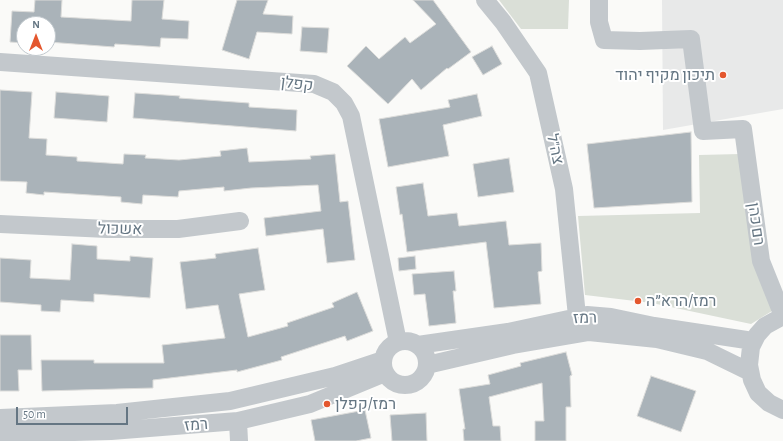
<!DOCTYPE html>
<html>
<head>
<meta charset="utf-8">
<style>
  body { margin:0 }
  #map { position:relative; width:783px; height:441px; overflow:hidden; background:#fafaf8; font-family:"Alegreya Sans",sans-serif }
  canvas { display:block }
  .north { position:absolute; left:16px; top:16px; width:40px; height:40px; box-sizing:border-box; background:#fff; border:1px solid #c1c8cd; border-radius:50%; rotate:0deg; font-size:11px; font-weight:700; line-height:16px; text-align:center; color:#657683 }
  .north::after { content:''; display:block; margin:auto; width:14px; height:18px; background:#e4572e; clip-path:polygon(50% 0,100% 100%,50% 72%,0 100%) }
  .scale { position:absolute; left:16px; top:407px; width:112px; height:18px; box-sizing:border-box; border:2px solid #657683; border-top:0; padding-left:5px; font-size:12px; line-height:14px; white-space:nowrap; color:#657683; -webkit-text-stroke:3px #fff; paint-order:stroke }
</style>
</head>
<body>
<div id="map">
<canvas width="783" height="441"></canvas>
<div class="north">N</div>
<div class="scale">50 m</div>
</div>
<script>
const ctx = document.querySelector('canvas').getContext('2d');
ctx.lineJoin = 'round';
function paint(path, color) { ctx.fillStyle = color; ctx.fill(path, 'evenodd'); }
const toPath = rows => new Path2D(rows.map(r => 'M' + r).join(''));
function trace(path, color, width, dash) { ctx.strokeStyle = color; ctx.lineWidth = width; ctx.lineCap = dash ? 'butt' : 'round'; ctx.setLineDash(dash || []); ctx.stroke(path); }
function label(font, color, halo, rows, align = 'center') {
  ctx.font = font + ' "Alegreya Sans",Heebo,sans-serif'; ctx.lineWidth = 4; ctx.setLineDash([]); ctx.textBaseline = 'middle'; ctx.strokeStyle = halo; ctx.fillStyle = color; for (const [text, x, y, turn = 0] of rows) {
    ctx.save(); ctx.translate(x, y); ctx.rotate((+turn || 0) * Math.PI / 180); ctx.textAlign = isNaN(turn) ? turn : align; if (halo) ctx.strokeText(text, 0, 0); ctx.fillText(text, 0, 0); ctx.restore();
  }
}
paint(toPath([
  [662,0,783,0,783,109,663,130]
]), '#e8e9e9');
paint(toPath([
  [499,0,569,0,568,29,521,29],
  [740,154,772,311,751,324,652,303,585,295,578,216,700,213,699,155]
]), '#dadfd7');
const building = toPath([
  [35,0,62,0,61,17,131,21,132,0,164,0,162,19,189,21,188,39,161,38,160,47,115,44,114,47,48,42,48,24,24,24,24,43,10,42,12,11,34,12,35,0],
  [237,0,268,0,263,14,293,16,292,34,257,32,249,59,222,50,237,0],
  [413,0,433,0,471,52,448,69,447,68,421,90,412,79,388,104,347,66,366,46,379,59,405,37,410,43,436,24,413,0],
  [302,27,329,28,327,53,300,51,302,27],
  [492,46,502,64,483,75,472,57,492,46],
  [0,90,32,92,29,138,47,139,46,155,77,157,77,161,123,164,124,154,146,155,145,158,179,160,221,156,220,151,247,148,249,162,311,159,310,156,335,154,340,202,348,201,355,260,327,263,323,229,266,236,264,218,321,211,318,185,251,188,224,191,224,187,179,191,178,197,143,195,142,204,121,202,121,197,44,192,44,195,26,193,27,182,0,181,0,90],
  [56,92,109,96,107,122,54,118,56,92],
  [135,93,180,96,179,98,249,103,249,107,297,110,296,131,133,118,135,93],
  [477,94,482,116,443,125,449,156,388,167,379,119,450,107,448,100,477,94],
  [691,132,692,202,594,208,587,144,691,132],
  [509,158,514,192,478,197,473,164,509,158],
  [423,183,428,216,457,213,459,226,506,221,509,245,541,243,542,271,538,272,541,304,494,308,486,242,407,252,402,214,400,215,396,187,423,183],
  [72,244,97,246,97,259,130,261,130,256,153,258,150,298,94,294,94,302,61,300,60,312,41,311,41,305,0,302,0,258,31,260,30,278,70,280,72,244],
  [258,248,265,290,239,294,248,337,288,326,287,323,334,307,332,303,357,292,373,331,347,341,345,336,281,357,282,360,237,372,237,370,153,380,153,388,42,391,41,360,94,360,94,363,164,363,162,345,225,338,218,305,186,309,180,262,216,258,215,254,258,248],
  [415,256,416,269,399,271,398,258,415,256],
  [454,271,456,291,453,291,456,323,429,326,425,294,414,295,412,274,454,271],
  [0,335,31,335,32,370,18,370,19,391,0,391,0,335],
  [566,352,572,375,570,376,571,407,566,407,566,441,535,441,535,421,544,421,542,383,489,397,493,426,500,426,501,441,464,441,463,429,465,429,459,389,490,384,488,375,521,366,520,363,566,352],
  [651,376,696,391,681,432,637,416,651,376],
  [365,410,371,438,356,441,315,441,311,420,365,410],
  [426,413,427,441,392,441,390,415,426,413]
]);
paint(building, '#aab3b9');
trace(building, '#dcdcda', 1);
trace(toPath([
  [485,0,503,22,538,73,564,189,577,316],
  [599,0,599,22,604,40,640,41,691,39,703,131,743,129,761,261,783,316],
  [0,62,314,84,333,92,344,103,351,116,398,342],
  [0,224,107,229,178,229,240,221],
  [783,316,765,326,757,335,751,347,749,365,752,380,758,393,769,403,783,410],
  '383 363a22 22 0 1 1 44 0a22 22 0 1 1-44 0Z',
  [418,345,508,332,587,315,611,317,654,326,753,341],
  [427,365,513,345,589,332,657,339,707,351,750,372],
  [0,418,117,413,230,401,335,376,383,360],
  [238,421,239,441],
  [0,434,111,431,238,421,310,404,385,373]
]), '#c3c8cc', 18);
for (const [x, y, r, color] of [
  [723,75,4,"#e4572e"],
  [638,301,4,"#e4572e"],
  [327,404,4,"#e4572e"]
]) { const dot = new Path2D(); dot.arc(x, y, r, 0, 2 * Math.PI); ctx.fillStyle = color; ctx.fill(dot); trace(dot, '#fff', 1.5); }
label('16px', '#657683', '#fff', [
  ["תיכון מקיף יהוד",715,75,"right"],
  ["רמז/הרא״ה",646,301],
  ["רמז/קפלן",335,404]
], 'left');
label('16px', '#657683', '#fff', [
  ["קפלן",297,84,7],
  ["צה\"ל",555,149,78],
  ["רם כהן",756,224,82],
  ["אשכול",120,229,1],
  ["רמז",585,318,-2],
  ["רמז",196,425,-5]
]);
</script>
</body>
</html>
